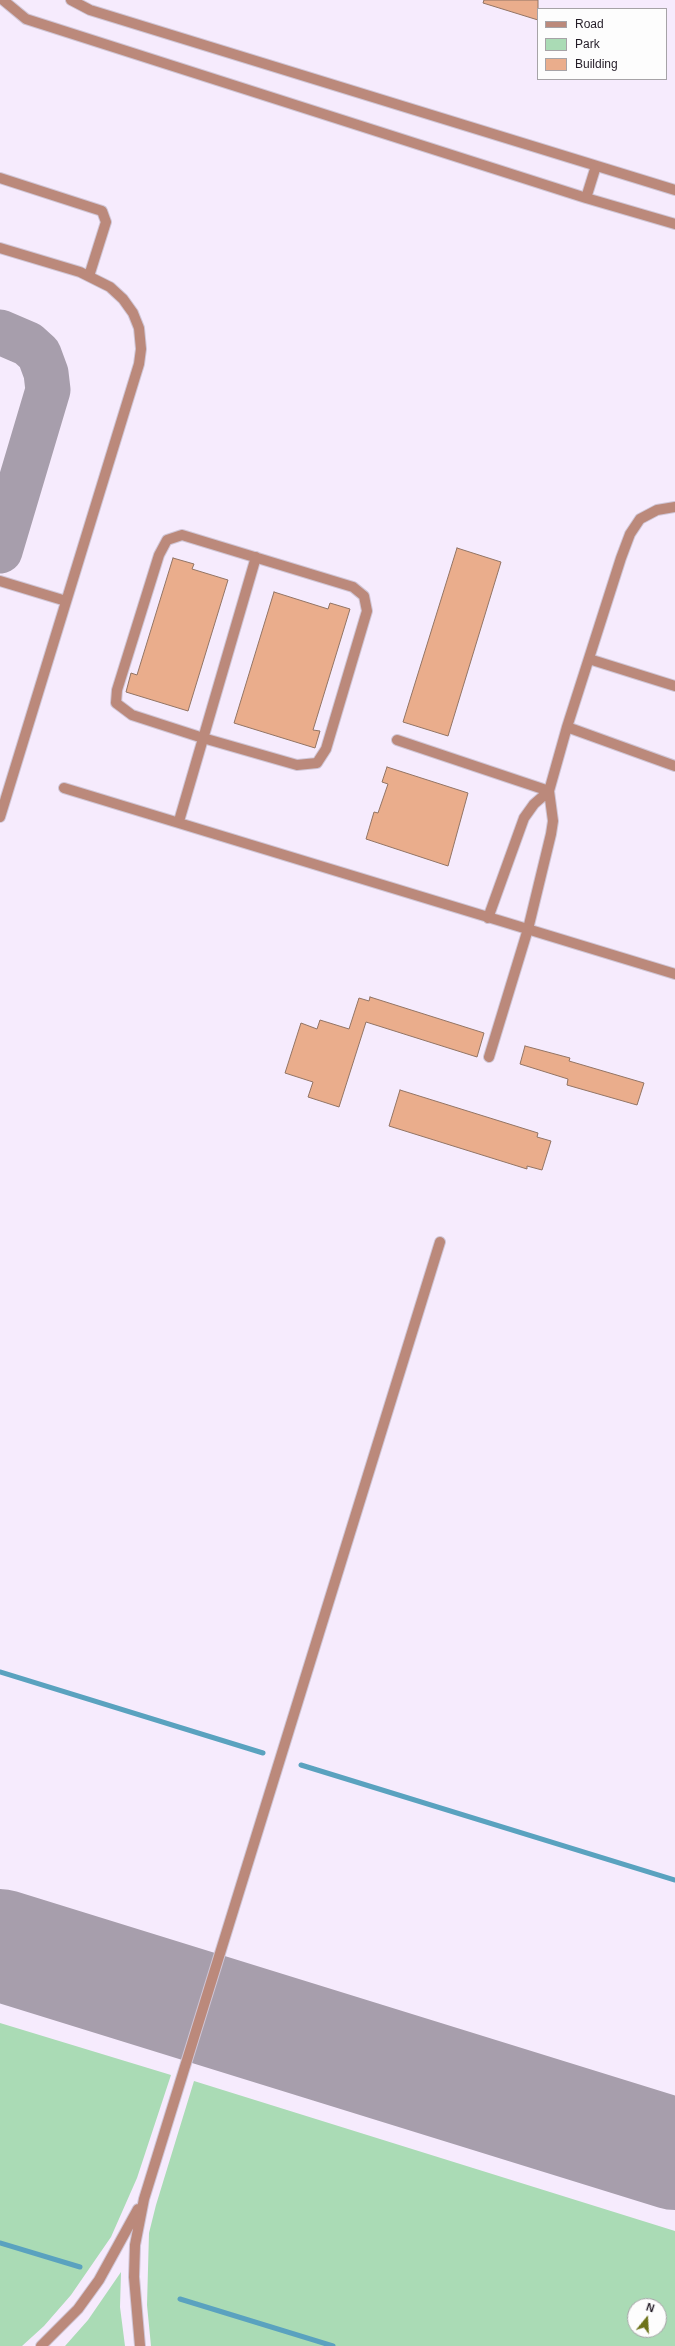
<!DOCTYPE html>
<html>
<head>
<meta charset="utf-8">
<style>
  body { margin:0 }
  #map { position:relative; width:675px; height:2346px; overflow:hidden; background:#f6ebfd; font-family:Helvetica,sans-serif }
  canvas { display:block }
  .legend { position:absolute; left:537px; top:8px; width:130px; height:72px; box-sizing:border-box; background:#fdfdfd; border:1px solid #a6a3a7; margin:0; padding:5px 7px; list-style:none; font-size:12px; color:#231c27 }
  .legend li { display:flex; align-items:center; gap:8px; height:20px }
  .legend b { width:20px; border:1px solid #a6a3a7 }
  .north { position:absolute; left:627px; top:2298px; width:40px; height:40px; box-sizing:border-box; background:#fdfdfd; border:1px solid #a6a3a7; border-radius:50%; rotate:18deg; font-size:11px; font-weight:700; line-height:16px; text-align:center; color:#231c27 }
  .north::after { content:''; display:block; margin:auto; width:14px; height:18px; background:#6d731a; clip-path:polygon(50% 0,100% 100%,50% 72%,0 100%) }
</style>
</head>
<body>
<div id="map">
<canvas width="675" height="2346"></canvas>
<ul class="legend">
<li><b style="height:5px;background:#bb897b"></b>Road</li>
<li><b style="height:11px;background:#aadbb5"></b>Park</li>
<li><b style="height:11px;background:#eaad8c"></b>Building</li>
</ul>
<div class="north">N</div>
</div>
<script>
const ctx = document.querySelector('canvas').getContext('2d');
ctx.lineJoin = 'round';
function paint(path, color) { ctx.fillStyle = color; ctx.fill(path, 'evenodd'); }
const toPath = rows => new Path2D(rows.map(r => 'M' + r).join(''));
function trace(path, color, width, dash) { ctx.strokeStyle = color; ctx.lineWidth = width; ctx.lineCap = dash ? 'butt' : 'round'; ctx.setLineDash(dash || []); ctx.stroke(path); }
paint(toPath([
  [0,2023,171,2075,137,2178,111,2237,71,2295,44,2326,22,2346,0,2346],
  [194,2081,675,2231,675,2346,151,2346,147,2305,149,2233,156,2205],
  [635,2306,659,2306,659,2330,635,2330],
  [121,2272,120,2307,125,2346,65,2346,88,2320]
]), '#aadbb5');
trace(toPath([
  [0,1672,263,1753],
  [301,1765,675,1880],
  [0,2243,80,2267],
  [180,2299,333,2346]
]), '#5aa2bf', 5);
trace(toPath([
  [0,332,28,344,39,354,46,373,48,390,0,551]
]), '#a79eac', 45);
trace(toPath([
  [0,1945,675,2154]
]), '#a79eac', 112);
const building = toPath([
  [484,0,538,0,538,20,483,3,484,0],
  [457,548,501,562,448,736,403,722,457,548],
  [173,558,194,564,192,569,228,580,188,711,126,692,131,673,137,675,173,558],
  [274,592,328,609,330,603,350,609,313,730,320,731,315,748,234,723,274,592],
  [387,767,468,793,448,866,366,839,374,812,378,813,388,784,382,782,387,767],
  [370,997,484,1033,477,1057,366,1022,339,1107,308,1097,313,1082,285,1073,301,1023,317,1029,320,1020,349,1029,359,998,369,1001,370,997],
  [525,1046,570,1058,569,1061,644,1083,637,1105,567,1085,568,1079,520,1064,525,1046],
  [400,1090,538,1133,537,1137,551,1141,542,1170,527,1166,527,1169,389,1126,400,1090]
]);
paint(building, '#eaad8c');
trace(building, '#927464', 1);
const minor = toPath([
  [3,0,26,19,586,198,675,224],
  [71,0,90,10,675,190],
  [0,178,102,211,106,222,89,276],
  [586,198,596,166],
  [0,248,80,272,110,287,123,299,133,313,139,328,141,349,139,364,0,817],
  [182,535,353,587,364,596,367,611,326,749,317,763,297,765,203,738,132,715,116,703,117,690,159,555,167,540,182,535],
  [0,581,66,601],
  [589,659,675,686],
  [567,727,675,766],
  [397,740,549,791],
  [64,788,675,974],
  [179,821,256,557],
  [488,918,524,818,534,804,549,791],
  [489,1057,528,929,551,834,553,821,549,791,567,727,621,558,630,534,640,519,657,510,675,507],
  [41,2346,78,2309,99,2280,138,2209],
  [140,2346,134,2277,135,2245,144,2199,440,1242]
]);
trace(minor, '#d0c6d6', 12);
trace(minor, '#bb897b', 10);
</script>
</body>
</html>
